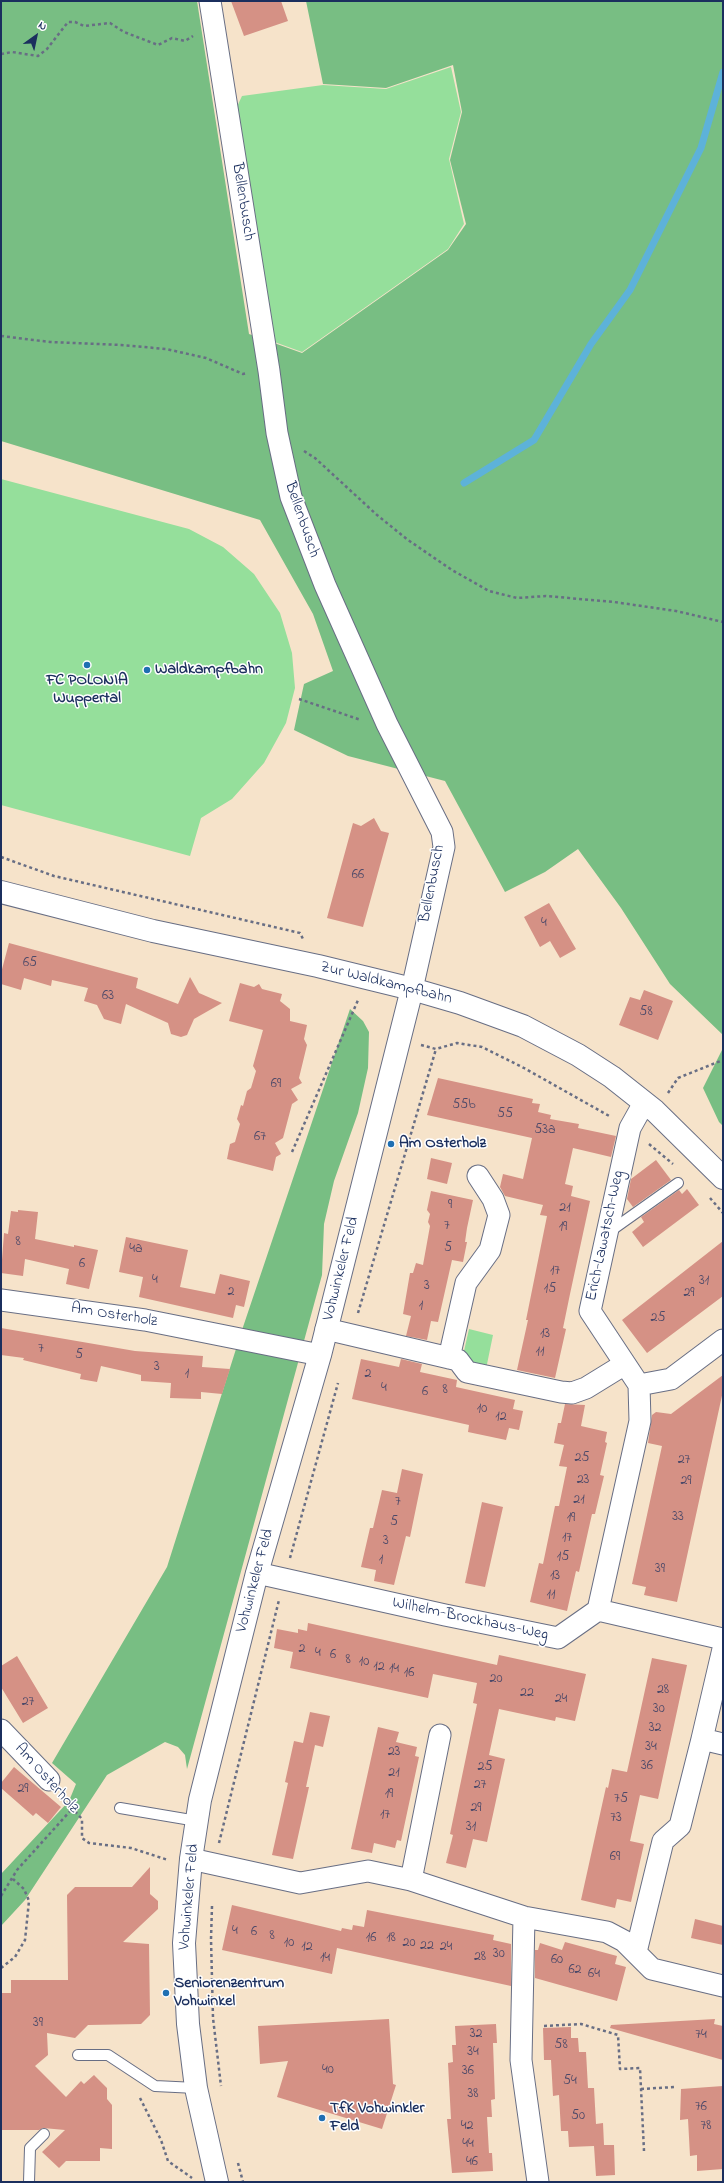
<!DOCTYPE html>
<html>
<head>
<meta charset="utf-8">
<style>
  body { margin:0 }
  #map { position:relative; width:724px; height:2183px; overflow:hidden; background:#f6e3ca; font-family:"Indie Flower",sans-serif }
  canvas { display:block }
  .frame { position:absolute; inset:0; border:2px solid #1b2f5e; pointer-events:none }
  .north { position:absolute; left:16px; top:16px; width:40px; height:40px; -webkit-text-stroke:3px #fff; paint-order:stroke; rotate:33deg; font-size:11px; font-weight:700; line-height:16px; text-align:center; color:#1b2f5e }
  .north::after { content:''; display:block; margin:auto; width:14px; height:18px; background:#1b2f5e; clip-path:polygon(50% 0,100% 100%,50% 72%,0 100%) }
</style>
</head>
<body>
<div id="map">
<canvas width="724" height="2183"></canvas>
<div class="frame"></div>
<div class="north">N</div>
</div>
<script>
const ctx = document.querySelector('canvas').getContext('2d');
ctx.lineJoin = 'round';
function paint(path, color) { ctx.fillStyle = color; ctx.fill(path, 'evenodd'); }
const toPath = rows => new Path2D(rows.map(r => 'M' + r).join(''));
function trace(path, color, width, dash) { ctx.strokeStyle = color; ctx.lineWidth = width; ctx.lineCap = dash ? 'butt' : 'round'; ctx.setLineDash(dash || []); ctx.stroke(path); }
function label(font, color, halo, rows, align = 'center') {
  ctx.font = font + ' "Indie Flower",sans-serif'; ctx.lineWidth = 3; ctx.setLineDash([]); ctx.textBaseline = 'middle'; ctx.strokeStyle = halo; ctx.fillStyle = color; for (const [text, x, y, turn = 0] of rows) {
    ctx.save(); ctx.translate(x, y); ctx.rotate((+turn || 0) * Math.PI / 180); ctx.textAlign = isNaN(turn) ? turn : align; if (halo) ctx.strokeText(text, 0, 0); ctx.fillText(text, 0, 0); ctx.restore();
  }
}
paint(toPath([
  [451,67,461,112,449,159,464,224,448,249,302,352,269,340,234,113,242,96,323,85,386,89],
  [1,479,189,529,223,547,254,574,280,613,292,653,295,688,286,723,264,763,232,799,201,818,190,856,1,805],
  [469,1329,493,1335,486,1369,474,1366,464,1351]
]), '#95df9b');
paint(toPath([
  [1,1,197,1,249,334,302,353,448,250,466,224,450,160,462,112,453,65,386,88,323,84,306,1,723,1,723,1035,670,984,621,908,578,849,545,872,505,892,445,781,348,756,294,730,304,684,333,671,313,614,260,520,1,441],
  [350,1009,363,1021,369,1032,368,1068,358,1113,334,1181,324,1224,322,1275,187,1769,185,1755,178,1747,165,1742,107,1775,25,1900,1,1926,1,1874,69,1801,76,1784,52,1763,167,1567,242,1330],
  [723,1048,723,1126,719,1122,703,1088]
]), '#78be83');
trace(toPath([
  [464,483,534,440,591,344,630,290,701,148,723,72]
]), '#5db2d9', 7);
paint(toPath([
  [231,1,281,1,288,21,244,36],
  [374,818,381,831,389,833,363,927,327,918,353,823,361,826],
  [549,903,576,949,560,958,550,941,540,947,524,917],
  [9,943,138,978,136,988,178,1004,190,977,199,993,222,1003,194,1019,187,1035,181,1037,171,1034,168,1023,126,1004,121,1024,104,1019,97,1005,84,1001,88,988,52,980,51,986,24,978,21,990,1,984,1,973],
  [240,983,254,987,259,984,262,989,282,994,280,1001,290,1009,290,1021,307,1025,304,1039,307,1045,299,1078,302,1083,291,1089,298,1100,292,1104,283,1138,275,1143,281,1154,276,1157,273,1171,227,1159,230,1144,235,1142,240,1124,237,1119,241,1105,243,1106,247,1091,251,1088,256,1071,253,1066,263,1030,229,1021],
  [644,990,673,1001,658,1040,619,1025,630,997,640,1000],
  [438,1078,533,1099,532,1103,540,1104,538,1112,551,1115,550,1119,579,1124,578,1128,616,1136,611,1157,573,1148,565,1184,573,1186,571,1196,590,1201,570,1294,563,1328,566,1329,555,1378,517,1370,528,1320,526,1320,547,1216,540,1215,543,1205,505,1196,500,1187,503,1174,523,1179,532,1138,427,1115],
  [431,1158,452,1163,447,1184,427,1179],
  [656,1160,671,1180,633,1207,627,1199,631,1179],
  [687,1189,699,1205,643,1247,632,1232,644,1222,641,1217,679,1190,682,1194],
  [431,1191,473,1200,467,1228,465,1242,467,1242,463,1262,452,1260,438,1322,431,1321,427,1340,406,1336,411,1316,403,1314,410,1273,413,1273,416,1263,423,1265,430,1226,428,1222,430,1214,427,1210],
  [18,1210,38,1212,35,1239,74,1247,74,1245,98,1250,89,1289,66,1284,69,1269,25,1259,23,1276,1,1273,4,1233,8,1234,11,1211,18,1212],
  [126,1237,188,1250,180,1287,215,1294,220,1274,250,1281,244,1307,236,1305,233,1318,139,1297,143,1277,119,1272],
  [723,1241,723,1296,647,1353,622,1320],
  [1,1328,135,1351,203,1356,202,1367,230,1369,222,1394,201,1392,201,1399,170,1398,171,1383,141,1381,141,1375,101,1366,97,1382,80,1379,81,1374,23,1360,24,1358,1,1355],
  [361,1359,399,1367,401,1359,422,1364,420,1372,457,1380,456,1387,515,1400,513,1409,523,1411,519,1430,509,1428,506,1440,468,1432,469,1425,352,1399],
  [723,1375,723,1391,677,1602,644,1595,646,1587,632,1584,662,1446,648,1443,652,1415,656,1412,671,1414],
  [565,1404,585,1405,581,1426,607,1432,605,1442,607,1443,600,1475,604,1476,595,1514,592,1514,579,1572,576,1571,567,1611,530,1602,539,1563,543,1564,555,1506,559,1506,567,1467,559,1466,564,1445,554,1443,558,1423,561,1423],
  [402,1469,423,1474,410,1537,406,1536,394,1585,374,1581,376,1570,361,1567,370,1528,373,1528,382,1490,397,1493],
  [482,1502,503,1507,485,1587,465,1583],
  [308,1623,497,1665,499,1655,586,1674,575,1721,556,1717,555,1721,499,1709,489,1755,505,1759,487,1842,473,1839,466,1868,446,1863,453,1835,450,1834,477,1704,473,1703,477,1683,433,1674,428,1698,290,1668,293,1652,274,1648,277,1629,298,1633,298,1629,307,1631],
  [17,1656,48,1708,23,1723,1,1687,1,1666],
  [652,1658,687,1665,658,1799,640,1795,630,1841,644,1844,631,1902,617,1899,615,1908,581,1900,606,1787,608,1788,612,1769,627,1772],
  [310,1712,330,1716,323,1747,315,1745,306,1787,309,1787,293,1859,272,1855,288,1783,285,1782,294,1741,303,1743],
  [378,1727,399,1732,396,1742,417,1747,415,1756,419,1757,401,1841,397,1840,395,1848,374,1843,372,1853,351,1849],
  [14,1767,61,1807,48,1823,36,1813,33,1816,1,1788,1,1783],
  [150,1867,150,1894,158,1901,158,1909,123,1942,149,1944,150,2015,141,2024,88,2025,75,2038,47,2033,48,2055,35,2066,66,2097,81,2081,84,2084,94,2075,107,2088,107,2099,112,2105,112,2149,100,2148,100,2161,66,2161,59,2168,42,2152,65,2130,43,2128,39,2130,1,2130,1,1993,11,1993,11,1980,68,1980,67,1895,75,1887,132,1887],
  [232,1905,341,1931,342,1928,352,1930,353,1925,364,1927,367,1910,494,1935,493,1940,511,1944,511,1986,337,1948,332,1974,222,1950],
  [695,1919,723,1926,723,1945,691,1938],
  [565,1942,617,1956,615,1964,626,1967,617,2001,535,1978,535,1950,538,1950,540,1943,562,1950],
  [389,2019,393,2084,396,2085,382,2129,277,2097,288,2061,260,2064,258,2026],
  [715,2019,714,2024,723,2026,723,2060,610,2028,611,2025],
  [496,2024,497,2043,493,2043,495,2099,491,2100,492,2117,487,2117,489,2153,492,2153,493,2171,452,2173,447,2119,451,2119,448,2063,453,2062,452,2045,456,2045,455,2026],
  [571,2027,571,2038,578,2038,579,2052,586,2052,588,2088,594,2088,596,2124,603,2123,604,2145,614,2145,615,2175,596,2176,594,2146,569,2147,568,2131,561,2131,559,2095,553,2096,551,2060,544,2060,543,2028],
  [723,2086,723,2169,697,2171,697,2155,690,2156,688,2119,680,2120,681,2089]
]), '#d59185');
const service = toPath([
  [609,1232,678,1183],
  [120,1808,197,1821],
  [78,2055,108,2055,155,2086,196,2088],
  [29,2182,30,2148,44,2134]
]);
const minor = toPath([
  [210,1,269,371,277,433,291,497,325,585,387,724,442,832,444,847,412,989],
  [1,1300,145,1320,320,1355],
  [326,1329,458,1360,467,1372,561,1392,572,1393,586,1388,625,1364],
  [449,1358,466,1283,490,1250,499,1215,493,1199,478,1176],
  [639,1385,671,1379,723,1340],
  [257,1573,445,1615,558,1638,598,1610,723,1639],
  [598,1610,640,1421,639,1385,590,1311,630,1128,644,1103],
  [723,1649,702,1739,723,1744],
  [1,1730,49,1780],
  [191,1859,300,1883,368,1871,411,1880,524,1917,607,1932,624,1941,652,1969,723,1986],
  [411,1880,440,1735],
  [524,1917,521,2060,538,2182],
  [636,1952,663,1841,680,1826,702,1739]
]);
const tertiary = toPath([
  [217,2182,196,2088,188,2024,184,1943,191,1859,200,1800,257,1573,320,1355,412,989]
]);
const secondary = toPath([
  [1,892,153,931,318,966,412,989,460,1003,523,1026,578,1055,612,1077,655,1111,723,1178]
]);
trace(service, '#686e84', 12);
trace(minor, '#686e84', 23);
trace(tertiary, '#686e84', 24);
trace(secondary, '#686e84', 24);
trace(toPath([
  [1,54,12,52,38,56,47,49,68,22,75,22,84,26,110,23,124,32,158,45,172,38,185,41,193,36],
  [1,336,50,342,121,345,166,349,206,358,243,374,248,373],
  [304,451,315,458,377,515,408,540,452,570,489,591,517,598,546,596,614,602,676,611,723,622],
  [299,699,361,720],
  [1,857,54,876,300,933,303,939],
  [421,1045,436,1049,457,1043,482,1047,524,1068,611,1117],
  [668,1093,678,1078,723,1060],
  [649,1144,673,1164],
  [292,1152,358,1000],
  [710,1198,723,1213],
  [358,1313,436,1049],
  [290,1558,338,1383],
  [63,1798,82,1819,82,1838,89,1843,131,1848,168,1860],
  [219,1843,279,1600],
  [1,1896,17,1870,72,1809],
  [212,1906,211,1939,213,2018,221,2086],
  [1,1968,15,1957,25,1940,29,1901,24,1889,13,1879],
  [544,2026,581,2024,618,2035,620,2069,640,2068,644,2151],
  [641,2089,675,2087],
  [140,2098,161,2140,168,2161,192,2178],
  [238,2163,243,2182]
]), '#686e84', 2.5, [3, 3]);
trace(service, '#fff', 10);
trace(minor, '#fff', 21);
trace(tertiary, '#fff', 22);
trace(secondary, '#fff', 22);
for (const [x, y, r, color] of [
  [87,665,4,"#1f6fb2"],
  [147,670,4,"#1f6fb2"],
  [391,1144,4,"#1f6fb2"],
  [166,1993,4,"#1f6fb2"],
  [322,2118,4,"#1f6fb2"]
]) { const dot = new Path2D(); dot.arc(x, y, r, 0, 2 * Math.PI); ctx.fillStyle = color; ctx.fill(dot); trace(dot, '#fff', 1.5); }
label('14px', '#4a4868', null, [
  ["66",358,876],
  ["4",544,924],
  ["65",30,964],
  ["63",108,997],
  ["58",646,1013],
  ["69",276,1085],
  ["55b",464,1106],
  ["55",505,1115],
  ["53a",545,1131],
  ["67",260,1138],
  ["9",450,1206],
  ["21",565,1209],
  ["7",447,1227],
  ["19",563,1228],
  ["8",18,1243],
  ["5",448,1249],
  ["4a",136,1250],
  ["6",82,1265],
  ["17",555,1272],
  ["4",155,1281],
  ["31",704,1282],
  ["3",427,1287],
  ["15",550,1290],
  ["2",231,1293],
  ["29",689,1294],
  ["1",421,1307],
  ["25",658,1319],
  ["13",545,1335],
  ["7",41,1350],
  ["11",540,1353],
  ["5",79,1356],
  ["3",157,1368],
  ["1",187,1375],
  ["2",368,1375],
  ["4",384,1389],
  ["8",445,1391],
  ["6",425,1393],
  ["10",482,1410],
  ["12",501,1418],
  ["25",582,1459],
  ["27",684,1461],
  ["23",583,1481],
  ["29",686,1482],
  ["21",579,1501],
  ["7",398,1503],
  ["33",678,1518],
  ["19",571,1519],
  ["5",394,1523],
  ["17",567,1539],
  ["3",386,1542],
  ["15",563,1558],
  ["1",381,1561],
  ["39",660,1570],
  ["13",555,1577],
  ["11",551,1596],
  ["2",302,1650],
  ["4",318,1654],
  ["6",333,1656],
  ["8",348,1661],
  ["10",364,1663],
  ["12",379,1668],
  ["14",394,1670],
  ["16",409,1674],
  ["20",496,1680],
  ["28",663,1691],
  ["22",527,1694],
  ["24",561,1700],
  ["27",28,1703],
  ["30",659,1710],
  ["32",655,1729],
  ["34",651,1748],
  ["23",394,1753],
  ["36",647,1767],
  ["25",485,1768],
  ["21",394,1774],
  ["27",480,1786],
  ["29",23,1790],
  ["19",389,1795],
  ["75",621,1800],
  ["29",476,1809],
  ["17",385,1816],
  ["73",616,1819],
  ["31",471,1828],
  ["69",615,1858],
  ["4",235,1932],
  ["6",254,1933],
  ["8",272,1937],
  ["16",371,1939],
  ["18",391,1939],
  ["10",289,1944],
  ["20",409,1944],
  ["22",427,1947],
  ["12",307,1948],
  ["24",446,1948],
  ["30",499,1955],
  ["28",480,1958],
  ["14",325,1959],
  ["60",557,1961],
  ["62",575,1971],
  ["64",594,1975],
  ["39",38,2024],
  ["32",476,2035],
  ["74",701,2036],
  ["58",561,2046],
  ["34",473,2053],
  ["40",328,2071],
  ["36",468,2072],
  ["54",570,2082],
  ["38",473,2095],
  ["76",701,2108],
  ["50",578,2117],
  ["42",467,2127],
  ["78",706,2127],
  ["44",468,2145],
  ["46",472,2163]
]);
label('16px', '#1b2f5e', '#fff', [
  ["Bellenbusch",242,202,81],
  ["Bellenbusch",301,520,71],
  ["Bellenbusch",433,884,-79],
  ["Zur Waldkampfbahn",386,984,14],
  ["Erich-Lawatsch-Weg",606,1236,-78],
  ["Vohwinkeler Feld",342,1269,-76],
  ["Am Osterholz",114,1316,9],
  ["Vohwinkeler Feld",256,1581,-75],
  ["Wilhelm-Brockhaus-Weg",470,1620,12],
  ["Am Osterholz",46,1779,48],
  ["Vohwinkeler Feld",190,1897,-85]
]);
label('bold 16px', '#1b2f5e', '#fff', [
  ["Waldkampfbahn",155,670],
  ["FC POLONIA",87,681,"center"],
  ["Wuppertal",87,699,"center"],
  ["Am Osterholz",399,1144],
  ["Seniorenzentrum",174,1984],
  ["Vohwinkel",174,2002],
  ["TfK Vohwinkler",330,2109],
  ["Feld",330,2127]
], 'left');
</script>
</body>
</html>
